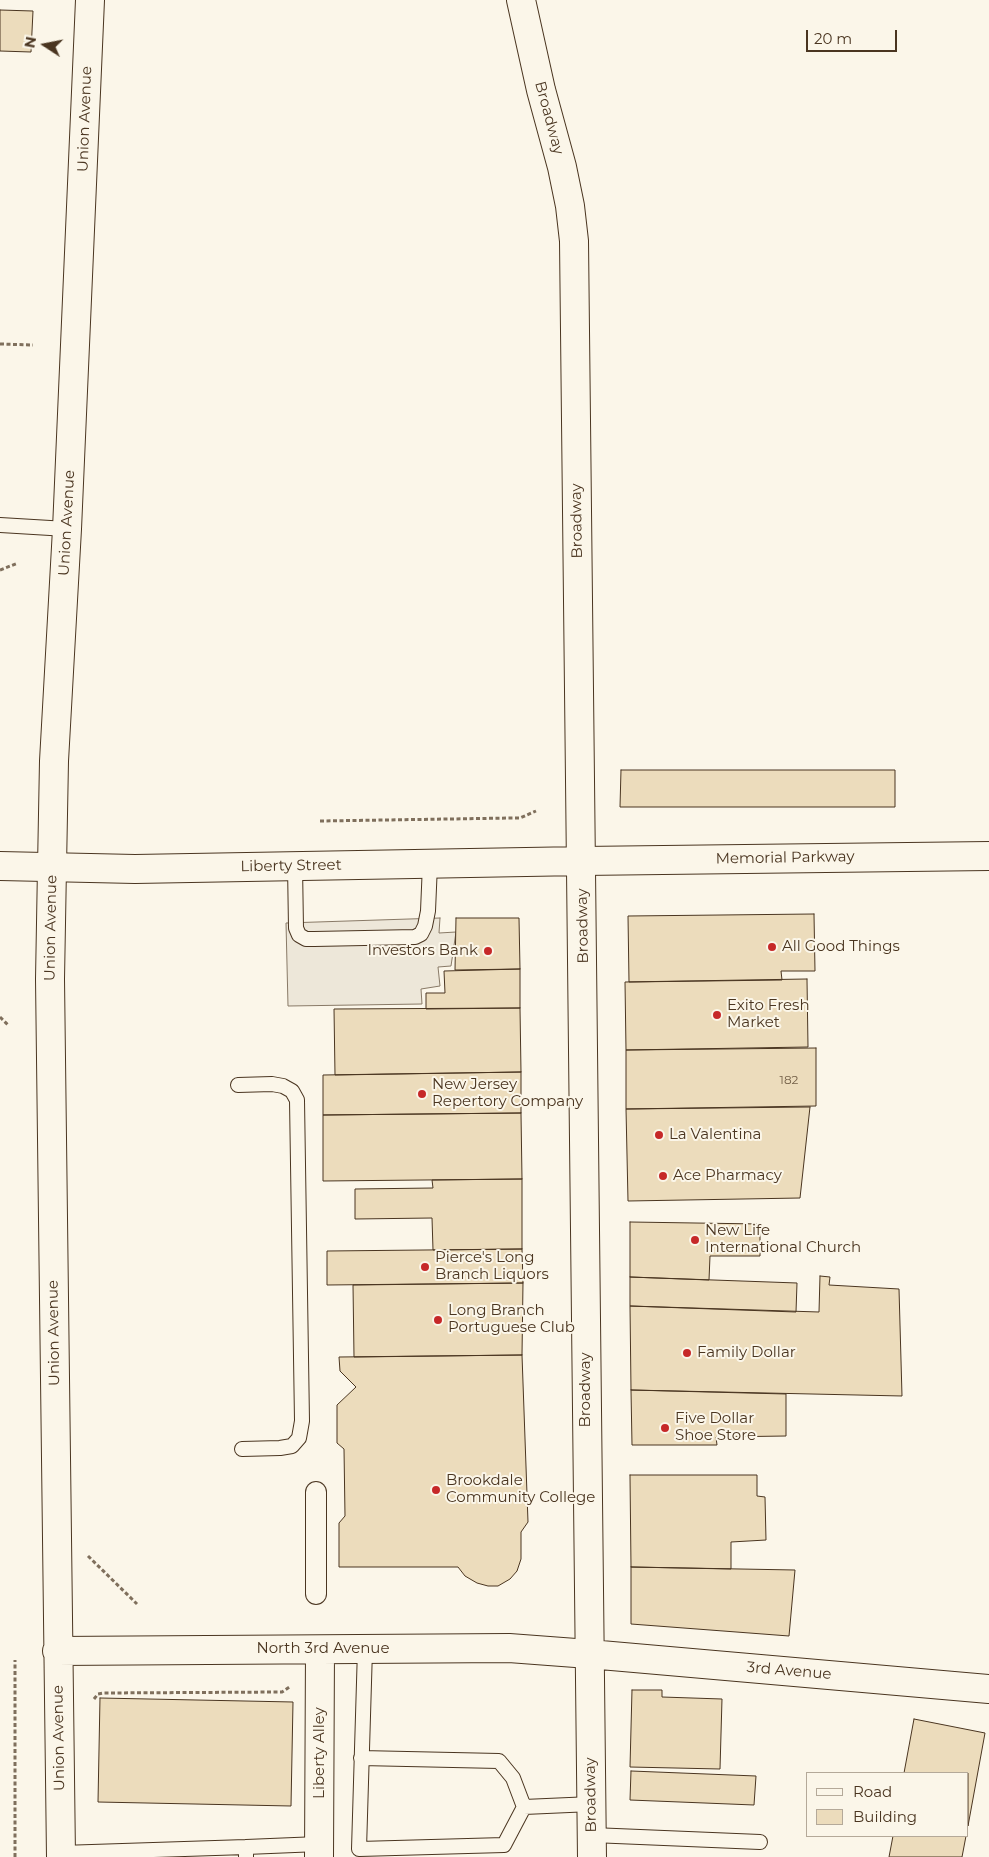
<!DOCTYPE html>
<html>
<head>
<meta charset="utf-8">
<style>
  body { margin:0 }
  #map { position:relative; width:989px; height:1857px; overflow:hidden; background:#fbf6e9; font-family:Montserrat,sans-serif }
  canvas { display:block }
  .legend { position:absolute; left:806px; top:1772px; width:162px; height:65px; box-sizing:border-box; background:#fbf6e9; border:1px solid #b4a999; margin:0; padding:6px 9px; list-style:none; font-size:15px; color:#4a3520 }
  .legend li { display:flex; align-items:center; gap:10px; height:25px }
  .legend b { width:25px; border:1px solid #b4a999 }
  .north { position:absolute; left:20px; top:20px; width:50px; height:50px; -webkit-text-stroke:4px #fbf6e9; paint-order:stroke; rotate:281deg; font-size:14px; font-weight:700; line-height:20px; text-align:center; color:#4a3520 }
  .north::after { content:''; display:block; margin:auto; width:18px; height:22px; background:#4a3520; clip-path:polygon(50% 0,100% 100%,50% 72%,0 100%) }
  .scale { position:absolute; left:806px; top:30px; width:91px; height:22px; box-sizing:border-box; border:2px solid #4a3520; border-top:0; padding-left:6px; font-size:15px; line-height:18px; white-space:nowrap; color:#4a3520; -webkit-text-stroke:4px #fbf6e9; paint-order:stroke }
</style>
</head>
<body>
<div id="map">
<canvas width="989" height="1857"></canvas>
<ul class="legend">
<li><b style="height:6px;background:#fbf6e9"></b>Road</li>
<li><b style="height:14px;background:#ecdcbc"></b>Building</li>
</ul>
<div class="north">N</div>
<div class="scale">20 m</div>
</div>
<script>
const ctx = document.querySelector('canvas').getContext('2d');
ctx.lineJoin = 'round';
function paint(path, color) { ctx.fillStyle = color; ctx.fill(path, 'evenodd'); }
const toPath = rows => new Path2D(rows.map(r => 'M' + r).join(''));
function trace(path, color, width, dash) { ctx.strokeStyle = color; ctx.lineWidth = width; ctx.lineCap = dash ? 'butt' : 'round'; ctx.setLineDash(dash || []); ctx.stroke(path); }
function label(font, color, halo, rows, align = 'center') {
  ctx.font = font + ' Montserrat,sans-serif'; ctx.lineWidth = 4; ctx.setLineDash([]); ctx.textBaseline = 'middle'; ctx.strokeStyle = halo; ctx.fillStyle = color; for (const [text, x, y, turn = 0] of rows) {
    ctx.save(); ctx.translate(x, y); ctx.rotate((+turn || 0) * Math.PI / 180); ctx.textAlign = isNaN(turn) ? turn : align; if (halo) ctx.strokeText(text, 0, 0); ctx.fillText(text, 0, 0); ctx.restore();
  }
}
const parking = toPath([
  [440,918,439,933,456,932,451,966,438,967,440,986,421,989,422,1004,288,1006,286,923,440,918]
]);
paint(parking, '#ede7d9');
trace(parking, '#887966', 1);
const building = toPath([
  [0,10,33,11,31,52,0,51,0,10],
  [621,770,895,770,895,807,620,807,621,770],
  [814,914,815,971,781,971,782,980,629,982,628,916,814,914],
  [456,918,519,918,520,969,455,970,456,918],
  [520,969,520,1008,426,1009,426,993,445,993,444,971,520,969],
  [807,979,808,1047,626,1050,625,982,807,979],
  [520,1008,521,1072,335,1075,334,1009,520,1008],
  [816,1048,816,1106,626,1109,626,1050,816,1048],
  [521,1072,521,1113,323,1115,323,1075,521,1072],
  [810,1107,800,1198,628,1201,626,1109,810,1107],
  [521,1113,522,1179,323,1181,323,1115,521,1113],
  [522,1179,522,1249,433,1250,432,1218,355,1219,355,1189,433,1188,432,1180,522,1179],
  [630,1222,760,1224,760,1256,710,1256,709,1280,630,1277,630,1222],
  [522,1249,523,1283,327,1285,327,1251,522,1249],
  [820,1276,830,1277,829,1285,899,1289,902,1396,631,1390,630,1306,819,1312,820,1276],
  [630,1277,797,1283,796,1312,630,1306,630,1277],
  [523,1283,522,1355,354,1357,353,1285,523,1283],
  [522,1355,528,1522,521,1532,521,1559,517,1571,510,1579,498,1586,488,1586,477,1583,465,1576,458,1567,339,1567,339,1523,345,1516,344,1449,337,1443,337,1405,356,1387,340,1371,339,1357,522,1355],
  [631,1390,786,1394,786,1436,716,1437,717,1445,632,1445,631,1390],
  [630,1475,757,1475,757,1496,765,1497,766,1540,731,1542,731,1569,631,1567,630,1475],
  [631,1567,795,1570,789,1636,631,1624,631,1567],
  [632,1690,662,1690,662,1697,722,1699,720,1769,630,1767,632,1690],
  [100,1698,293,1702,291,1806,98,1802,100,1698],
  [914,1719,985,1733,968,1826,968,1773,904,1773,914,1719],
  [631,1771,756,1776,754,1805,630,1800,631,1771],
  [893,1836,966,1836,962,1857,889,1857,893,1836]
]);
paint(building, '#ecdcbc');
trace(building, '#4a3520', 1);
const service = toPath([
  [0,525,67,529],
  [295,866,296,928,299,935,306,939,314,939,415,937,421,934,425,926,428,911,430,864],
  [238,1085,272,1084,283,1086,292,1091,297,1100,302,1421,299,1438,292,1446,280,1448,242,1449],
  [361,1758,499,1761,513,1778,524,1807,504,1845,359,1849,365,1649],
  [524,1807,592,1804],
  [592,1835,760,1842],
  [246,1847,319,1844],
  [61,1853,246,1847,246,1857]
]);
const pedestrian = toPath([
  [316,1594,316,1492]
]);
const minor = toPath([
  [582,861,989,856],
  [57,1651,509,1648,589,1654],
  [61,1857,50,979,52,867,54,761,67,529,90,0],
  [319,1857,320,1650]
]);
const tertiary = toPath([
  [521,0,541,90,562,167,570,206,574,241,592,1857],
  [0,866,135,869,582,861],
  [589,1654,989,1689]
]);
trace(service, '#4a3520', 16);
trace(pedestrian, '#4a3520', 22);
trace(minor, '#4a3520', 30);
trace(tertiary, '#4a3520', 30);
trace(toPath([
  [0,344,33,345],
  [0,570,18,563],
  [320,821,513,818,520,818,536,811],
  [0,1017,9,1026],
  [88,1556,137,1604],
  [94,1699,98,1694,104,1693,282,1692,291,1686],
  [15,1857,15,1660]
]), '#7f6f5c', 3, [4, 2.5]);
trace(service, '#fbf6e9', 14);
trace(pedestrian, '#fbf6e9', 20);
trace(minor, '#fbf6e9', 28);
trace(tertiary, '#fbf6e9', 28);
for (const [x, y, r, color] of [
  [772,947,5,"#c62828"],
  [488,951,5,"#c62828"],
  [717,1015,5,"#c62828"],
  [422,1094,5,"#c62828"],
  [659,1135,5,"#c62828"],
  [663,1176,5,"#c62828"],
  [695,1240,5,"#c62828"],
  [425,1267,5,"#c62828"],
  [438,1320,5,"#c62828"],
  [687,1353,5,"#c62828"],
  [665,1428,5,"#c62828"],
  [436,1490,5,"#c62828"]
]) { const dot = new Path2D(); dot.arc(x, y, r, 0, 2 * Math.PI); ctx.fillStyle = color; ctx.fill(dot); trace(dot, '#fbf6e9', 2); }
label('12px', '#725f47', null, [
  ["182",789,1080]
]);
label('15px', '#4a3520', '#fbf6e9', [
  ["Broadway",549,118,75],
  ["Union Avenue",85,119,-88],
  ["Broadway",577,521,-91],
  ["Union Avenue",67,523,-87],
  ["Memorial Parkway",785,858,-1],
  ["Liberty Street",291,866,-1],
  ["Broadway",583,926,-91],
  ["Union Avenue",51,928,-89],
  ["Union Avenue",54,1333,-91],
  ["Broadway",586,1390,-90],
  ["North 3rd Avenue",323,1649],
  ["3rd Avenue",789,1671,5],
  ["Union Avenue",59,1738,-91],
  ["Liberty Alley",320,1753,-90],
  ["Broadway",591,1795,-91]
]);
label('15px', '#4a3520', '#fbf6e9', [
  ["All Good Things",782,947],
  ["Investors Bank",478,951,"right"],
  ["Exito Fresh",727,1006],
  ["Market",727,1023],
  ["New Jersey",432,1085],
  ["Repertory Company",432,1102],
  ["La Valentina",669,1135],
  ["Ace Pharmacy",673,1176],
  ["New Life",705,1231],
  ["International Church",705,1248],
  ["Pierce's Long",435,1258],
  ["Branch Liquors",435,1275],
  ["Long Branch",448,1311],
  ["Portuguese Club",448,1328],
  ["Family Dollar",697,1353],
  ["Five Dollar",675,1419],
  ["Shoe Store",675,1436],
  ["Brookdale",446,1481],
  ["Community College",446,1498]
], 'left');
</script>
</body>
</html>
